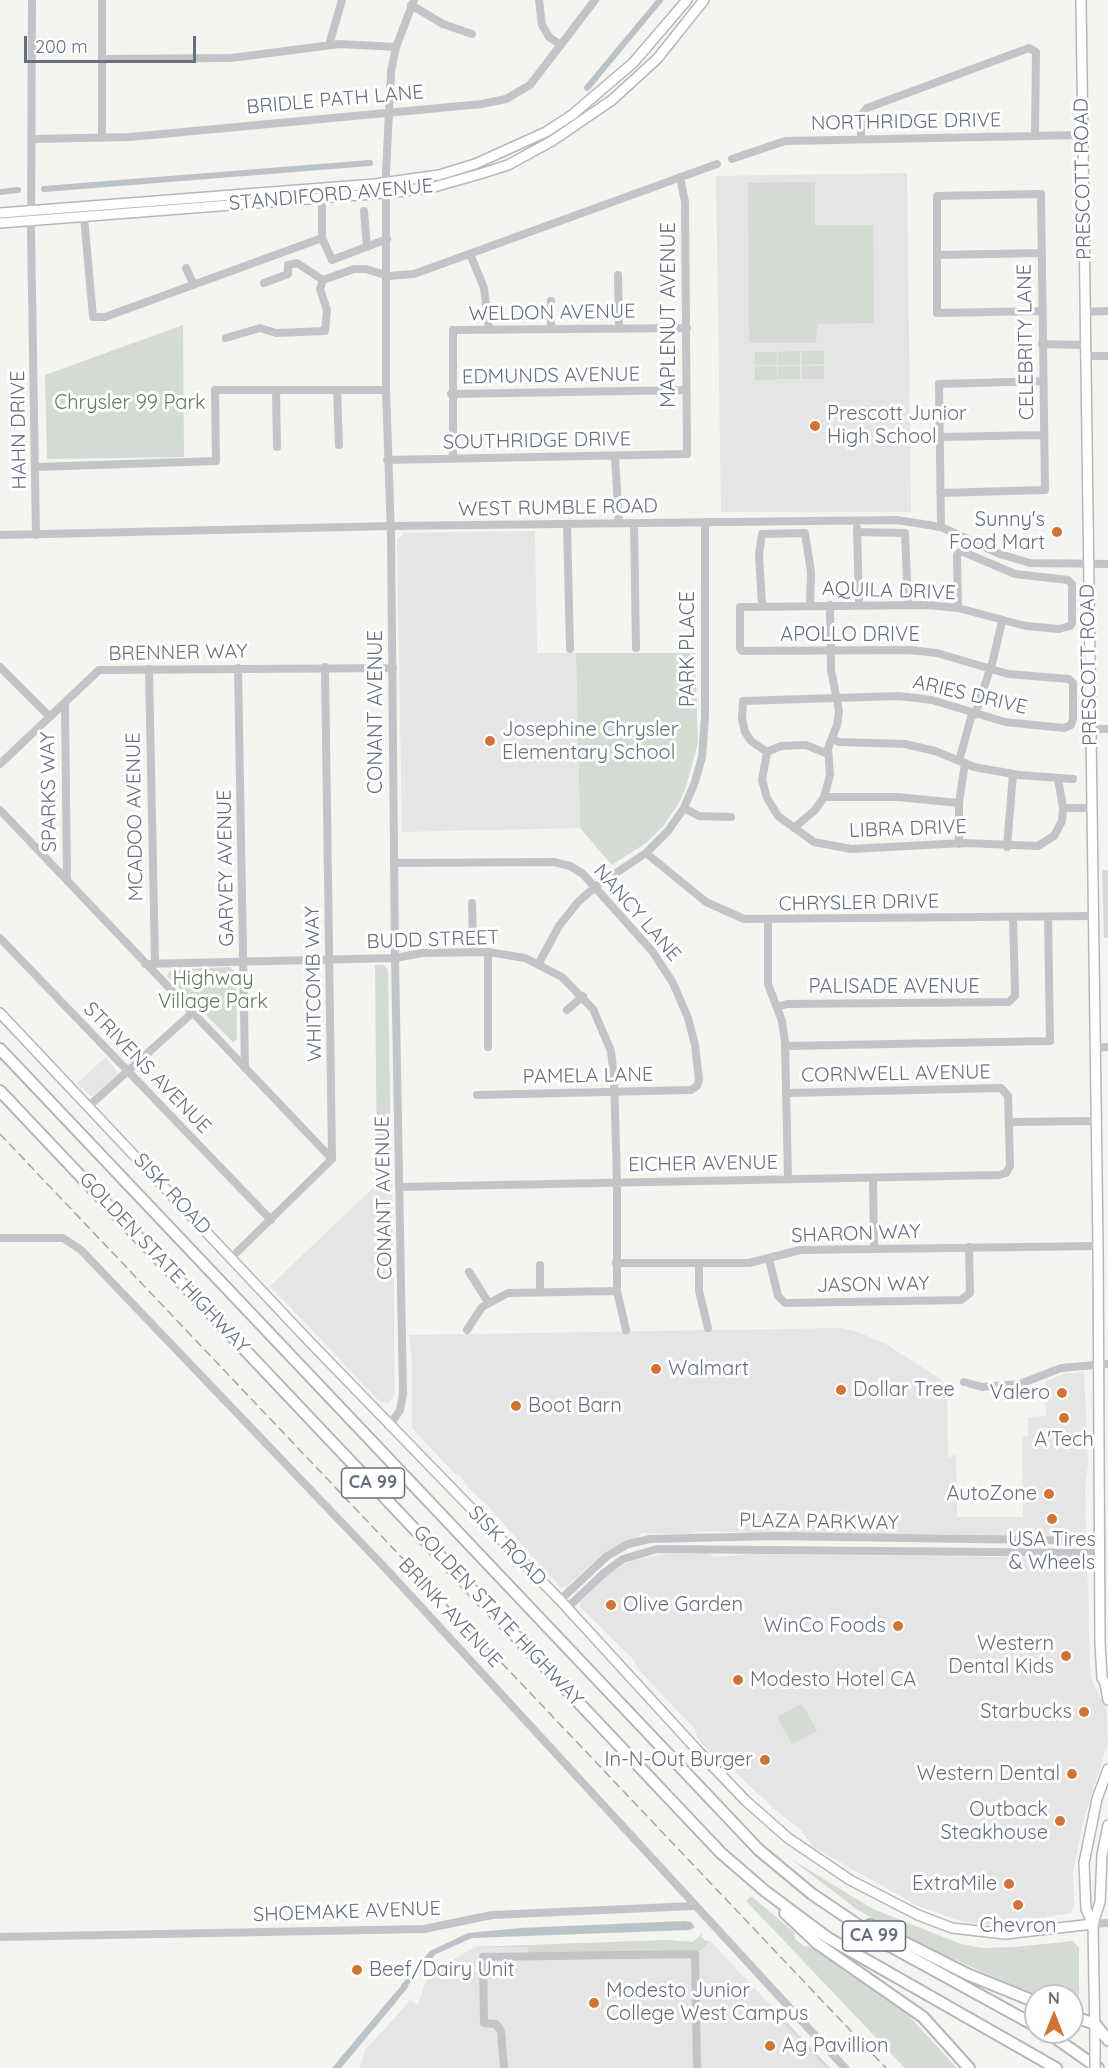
<!DOCTYPE html>
<html>
<head>
<meta charset="utf-8">
<style>
  body { margin:0 }
  #map { position:relative; width:1108px; height:2068px; overflow:hidden; background:#f4f4f1; font-family:Quicksand,sans-serif }
  canvas { display:block }
  .north { position:absolute; left:1024px; top:1984px; width:60px; height:60px; box-sizing:border-box; background:#fff; border:2px solid #c2c5cc; border-radius:50%; rotate:0deg; font-size:16px; font-weight:700; line-height:24px; text-align:center; color:#666f7f }
  .north::after { content:''; display:block; margin:auto; width:21px; height:27px; background:#d47331; clip-path:polygon(50% 0,100% 100%,50% 72%,0 100%) }
  .scale { position:absolute; left:24px; top:36px; width:172px; height:27px; box-sizing:border-box; border:3px solid #666f7f; border-top:0; padding-left:8px; font-size:18px; line-height:21px; white-space:nowrap; color:#666f7f; -webkit-text-stroke:4px #fff; paint-order:stroke }
</style>
</head>
<body>
<div id="map">
<canvas width="1108" height="2068"></canvas>
<div class="north">N</div>
<div class="scale">200 m</div>
</div>
<script>
const ctx = document.querySelector('canvas').getContext('2d');
ctx.lineJoin = 'round';
function paint(path, color) { ctx.fillStyle = color; ctx.fill(path, 'evenodd'); }
const toPath = rows => new Path2D(rows.map(r => 'M' + r).join(''));
function trace(path, color, width, dash) { ctx.strokeStyle = color; ctx.lineWidth = width; ctx.lineCap = dash ? 'butt' : 'round'; ctx.setLineDash(dash || []); ctx.stroke(path); }
function label(font, color, halo, rows, align = 'center') {
  ctx.font = font + ' Quicksand,sans-serif'; ctx.lineWidth = 6; ctx.setLineDash([]); ctx.textBaseline = 'middle'; ctx.strokeStyle = halo; ctx.fillStyle = color; for (const [text, x, y, turn = 0] of rows) {
    ctx.save(); ctx.translate(x, y); ctx.rotate((+turn || 0) * Math.PI / 180); ctx.textAlign = isNaN(turn) ? turn : align; if (halo) ctx.strokeText(text, 0, 0); ctx.fillText(text, 0, 0); ctx.restore();
  }
}
paint(toPath([
  [907,173,911,512,721,512,716,176],
  [535,531,537,653,576,653,580,828,402,832,397,540,404,533],
  [106,1057,118,1074,93,1096,90,1096,77,1083],
  [392,1170,395,1394,388,1404,379,1401,270,1286],
  [840,1328,858,1332,884,1343,942,1380,947,1391,948,1458,956,1454,957,1517,1023,1517,1022,1437,1028,1436,1028,1417,1046,1416,1045,1382,1063,1374,1084,1372,1088,1465,1085,1485,1086,1532,1084,1535,955,1537,951,1534,860,1536,845,1533,842,1535,699,1531,691,1534,641,1533,639,1536,606,1551,566,1587,560,1587,486,1504,468,1488,460,1475,455,1474,412,1428,412,1359,409,1335],
  [707,1553,715,1557,755,1554,1087,1558,1090,1667,1091,1679,1107,1710,1108,1743,1084,1818,1073,1872,1074,1904,1071,1913,994,1925,964,1922,918,1906,813,1847,801,1830,772,1807,732,1769,718,1761,697,1738,696,1730,640,1671,632,1658,580,1607,580,1602,609,1574,632,1560,666,1554],
  [696,1939,703,1946,710,1941,830,2068,360,2068,365,2050,410,2001,418,2005,425,1983,437,1969,475,1947,667,1940,693,1942]
]), '#e4e5e4');
paint(toPath([
  [815,182,815,225,873,225,874,323,817,324,816,343,749,343,748,183],
  [183,325,184,457,47,459,45,375],
  [800,351,800,365,778,365,778,352],
  [802,351,824,351,824,364,802,365],
  [755,352,777,352,777,365,755,365],
  [755,366,777,366,777,380,755,380],
  [778,366,800,366,800,379,778,379],
  [802,366,824,366,824,379,802,379],
  [576,653,695,653,698,743,686,787,679,803,664,825,646,843,612,865,580,828],
  [1102,870,1108,870,1108,938,1104,938],
  [375,965,384,965,388,970,391,1165,377,1176],
  [230,967,236,972,237,1039,233,1042,167,976,170,970],
  [802,1704,817,1731,792,1744,777,1717],
  [791,1859,873,1909,961,1944,983,1948,1015,1947,1073,1941,1079,1948,1079,2003,1072,2007,1072,1996,1036,1996,898,1934,855,1908],
  [751,1896,794,1932,795,1939,804,1946,811,1947,908,2015,957,2068,905,2068,746,1901],
  [703,1933,701,1937,706,1941,710,1941,701,1951,528,1953,528,1947,475,1947,667,1940,693,1942],
  [781,2016,830,2068,826,2068,779,2018]
]), '#d4dbd2');
paint(toPath([
  [685,1921,691,1922,695,1927,690,1930,472,1938,436,1954,401,1993,401,1985,430,1951,468,1933,520,1928],
  [394,1994,396,2002,341,2068,332,2068]
]), '#bcc3c8');
trace(toPath([
  [587,88,660,0],
  [44,189,370,163],
  [0,192,18,190],
  [391,2003,405,1986]
]), '#bcc3c8', 6);
const major = toPath([
  [1081,0,1098,1246,1100,1643,1102,1678,1108,1688],
  [0,213,375,184,439,175,475,164,546,132,572,115,633,63,687,0],
  [0,223,398,192,434,187,483,173,508,165,552,141,612,100,657,59,704,0],
  [0,1013,307,1339,560,1600,699,1752,746,1801,788,1838,850,1880,918,1915,952,1928,1005,1934,1093,1924],
  [1105,1684,1108,1700],
  [1093,1924,1086,1909,1084,1863,1097,1799,1108,1769],
  [1095,2043,1093,1924,1100,1902,1102,1855,1108,1825]
]);
const highway = toPath([
  [0,1049,759,1850,812,1894,883,1942,1036,2026],
  [0,1091,721,1853,765,1891,828,1938,1056,2068],
  [785,1913,818,1944,923,2017,969,2068],
  [870,1925,967,1974,1036,2002],
  [1072,2016,1095,2024,1108,2040],
  [1047,2032,1098,2068]
]);
trace(major, '#b5b7bb', 12);
trace(highway, '#b4b6b9', 14);
trace(toPath([
  [32,0,31,231,36,535],
  [539,0,542,25,549,37,561,45],
  [411,5,443,24,472,34],
  [329,45,342,0],
  [102,59,231,58,340,44,396,47],
  [102,138,102,0],
  [33,139,130,137,482,104,506,99,530,85,595,0],
  [861,139,861,116,867,108,1029,48,1036,52,1035,136],
  [732,159,785,141,1083,135],
  [364,211,367,247],
  [84,217,93,317,105,317,322,238,322,197],
  [322,238,332,260,387,239],
  [470,254,484,288,489,330],
  [937,255,1042,253],
  [186,268,194,285],
  [618,275,619,328],
  [264,283,288,274,288,265,297,263,323,280,354,269,366,269,388,276,414,274,717,164],
  [551,301,551,329],
  [1084,312,1108,311],
  [226,338,260,328,276,333,325,331,327,310,320,289,323,280],
  [1042,344,1084,345],
  [1084,356,1108,356],
  [276,390,277,447],
  [337,390,339,445],
  [451,394,686,390],
  [940,437,1043,435],
  [615,456,619,523],
  [453,459,453,330,687,328],
  [387,460,687,454,685,202,680,177],
  [37,467,216,461,215,390,386,390],
  [940,493,1045,490,1041,194,937,196,937,313,1042,311],
  [634,523,636,648],
  [567,524,570,649],
  [941,527,939,384,1042,381],
  [857,528,859,604],
  [857,532,905,533,908,604],
  [0,535,391,526,897,520,941,527,1000,554,1030,563,1108,564],
  [762,605,759,554,762,534,805,533,811,572,810,604],
  [0,667,50,717],
  [238,668,245,1068],
  [149,669,155,963],
  [65,705,67,880],
  [975,715,993,660,1002,621],
  [1090,729,1108,729],
  [833,739,839,742,905,744,935,751,974,767,1019,775,1073,779],
  [767,752,762,780,767,798,778,816,814,842,851,849,964,843,1038,846,1054,836,1062,821,1063,808,1058,779],
  [828,754,806,745,781,746,767,752,751,741,745,732,742,719,743,701,899,696,932,700,1005,722,1064,728,1071,725,1073,719,1073,683,1069,679,1008,674,937,653,909,650,742,651,740,648,740,607,927,605,958,608,1026,626,1059,629,1070,626,1072,623,1072,584,1068,580,1015,574,961,551,957,555,958,608],
  [959,761,972,714],
  [0,764,99,670,393,668],
  [824,797,897,797,959,803],
  [684,808,699,816,731,817],
  [1063,808,1092,808],
  [0,810,332,1159],
  [794,828,815,810,824,797,830,775,828,748,837,725,839,711,831,670,830,605],
  [959,844,959,803,965,763],
  [1007,847,1013,774],
  [646,853,706,902,744,919,1093,916],
  [394,863,554,862,570,866,583,874,652,951,673,983,688,1018,695,1045,699,1080,697,1086,691,1090,477,1095],
  [472,903,473,952],
  [768,921,768,984,782,1021,785,1042,788,1179],
  [0,938,271,1220],
  [488,952,488,1047],
  [539,963,559,926,578,902,595,887,646,853,668,831,684,808,695,782,702,757,705,717,705,522],
  [145,964,395,958,422,953,488,952,525,958,562,977,593,1009,611,1051,614,1077,617,1182,617,1291,626,1330],
  [777,1007,787,1004,1009,1002,1015,996,1015,989,1013,917],
  [567,1010,583,996],
  [786,1046,1050,1041,1048,917],
  [1095,1048,1108,1047],
  [89,1106,191,1014],
  [1009,1122,1096,1121],
  [873,1178,874,1248],
  [400,1187,999,1175,1006,1173,1010,1166,1008,1096,1001,1088,788,1093],
  [0,1238,63,1238,81,1250,388,1571,845,2068],
  [231,1258,332,1159,325,667],
  [769,1259,778,1296,785,1303,961,1300,970,1293,969,1247],
  [616,1263,749,1263,800,1250,1098,1246],
  [699,1263,699,1291,708,1328],
  [469,1272,488,1302],
  [540,1292,540,1265],
  [467,1330,482,1307,508,1293,617,1291],
  [964,1382,982,1387,1020,1384,1061,1368,1108,1364],
  [390,1425,400,1410,403,1394,395,958,391,534,386,390,386,173,391,72,396,47,414,0],
  [560,1600,607,1556,628,1544,650,1539,775,1536,1100,1541],
  [567,1608,604,1573,623,1559,657,1549,1100,1553],
  [1093,1924,1108,1923],
  [0,1937,424,1929,492,1915,694,1906],
  [504,2068,501,2031,496,2024,484,2023,483,1957,695,1954,697,2068]
]), '#c2c4c8', 8);
trace(major, '#fff', 9);
trace(highway, '#fff', 10);
trace(toPath([
  [0,1134,886,2068]
]), '#a3a6ac', 1.5, [9, 4.5]);
const majorBridge = toPath([
  [1095,2068,1095,2043]
]);
trace(majorBridge, '#b5b7bb', 12, []);
trace(majorBridge, '#fff', 9);
for (const [x, y, r, color] of [
  [815,426,6,"#d47331"],
  [1057,532,6,"#d47331"],
  [490,741,6,"#d47331"],
  [656,1369,6,"#d47331"],
  [841,1390,6,"#d47331"],
  [1062,1393,6,"#d47331"],
  [516,1406,6,"#d47331"],
  [1064,1418,6,"#d47331"],
  [1049,1494,6,"#d47331"],
  [1052,1519,6,"#d47331"],
  [611,1605,6,"#d47331"],
  [898,1626,6,"#d47331"],
  [1066,1656,6,"#d47331"],
  [738,1680,6,"#d47331"],
  [1084,1712,6,"#d47331"],
  [765,1760,6,"#d47331"],
  [1072,1774,6,"#d47331"],
  [1060,1821,6,"#d47331"],
  [1009,1884,6,"#d47331"],
  [1018,1905,6,"#d47331"],
  [357,1970,6,"#d47331"],
  [594,2003,6,"#d47331"],
  [770,2046,6,"#d47331"]
]) { const dot = new Path2D(); dot.arc(x, y, r, 0, 2 * Math.PI); ctx.fillStyle = color; ctx.fill(dot); trace(dot, '#fff', 2); }
for (const [x, y, w] of [
  [373,1483,63],
  [874,1936,63]
]) { const box = new Path2D(); box.roundRect(x - w / 2, y - 15, w, 30, 4.5); ctx.fillStyle = '#fff'; ctx.fill(box); trace(box, '#666f7f', 1.5); }
label('bold 18px', '#666f7f', null, [
  ["CA 99",373,1483],
  ["CA 99",874,1936]
]);
label('20px', '#666f7f', '#fff', [
  ["BRIDLE PATH LANE",335,100,-5],
  ["NORTHRIDGE DRIVE",906,122,-1],
  ["PRESCOTT ROAD",1083,179,-91],
  ["STANDIFORD AVENUE",331,195,-5],
  ["WELDON AVENUE",552,313,-1],
  ["MAPLENUT AVENUE",669,315,-90],
  ["CELEBRITY LANE",1026,342,-91],
  ["EDMUNDS AVENUE",551,376,-1],
  ["HAHN DRIVE",19,430,-91],
  ["SOUTHRIDGE DRIVE",537,441,-1],
  ["WEST RUMBLE ROAD",558,508,-1],
  ["AQUILA DRIVE",889,591,2],
  ["APOLLO DRIVE",850,635],
  ["PARK PLACE",688,649,-90],
  ["BRENNER WAY",178,653,-1],
  ["PRESCOTT ROAD",1089,665,-91],
  ["ARIES DRIVE",970,695,13],
  ["CONANT AVENUE",376,712,-90],
  ["SPARKS WAY",49,792,-91],
  ["MCADOO AVENUE",135,817,-91],
  ["LIBRA DRIVE",908,829,-2],
  ["GARVEY AVENUE",226,868,-91],
  ["CHRYSLER DRIVE",859,903,-1],
  ["NANCY LANE",637,913,49],
  ["BUDD STREET",433,940,-2],
  ["WHITCOMB WAY",314,984,-91],
  ["PALISADE AVENUE",894,987],
  ["STRIVENS AVENUE",147,1068,46],
  ["CORNWELL AVENUE",896,1074,-1],
  ["PAMELA LANE",588,1076,-1],
  ["EICHER AVENUE",703,1164,-1],
  ["SISK ROAD",172,1194,47],
  ["CONANT AVENUE",384,1198,-91],
  ["SHARON WAY",856,1234,-2],
  ["GOLDEN STATE HIGHWAY",164,1263,47],
  ["JASON WAY",873,1285,-1],
  ["PLAZA PARKWAY",819,1522,1],
  ["SISK ROAD",507,1546,46],
  ["BRINK AVENUE",450,1613,47],
  ["GOLDEN STATE HIGHWAY",498,1616,47],
  ["SHOEMAKE AVENUE",347,1912,-2]
]);
label('20px', '#647764', '#fff', [
  ["Chrysler 99 Park",130,403],
  ["Highway",213,979],
  ["Village Park",213,1002]
]);
label('20px', '#666f7f', '#fff', [
  ["Prescott Junior",827,414],
  ["High School",827,437],
  ["Sunny's",1045,520,"right"],
  ["Food Mart",1045,543,"right"],
  ["Josephine Chrysler",502,730],
  ["Elementary School",502,753],
  ["Walmart",668,1369],
  ["Dollar Tree",853,1390],
  ["Valero",1050,1393,"right"],
  ["Boot Barn",528,1406],
  ["A'Tech",1064,1440,"center"],
  ["AutoZone",1037,1494,"right"],
  ["USA Tires",1052,1540,"center"],
  ["& Wheels",1052,1563,"center"],
  ["Olive Garden",623,1605],
  ["WinCo Foods",886,1626,"right"],
  ["Western",1054,1644,"right"],
  ["Dental Kids",1054,1667,"right"],
  ["Modesto Hotel CA",750,1680],
  ["Starbucks",1072,1712,"right"],
  ["In-N-Out Burger",753,1760,"right"],
  ["Western Dental",1060,1774,"right"],
  ["Outback",1048,1810,"right"],
  ["Steakhouse",1048,1833,"right"],
  ["ExtraMile",997,1884,"right"],
  ["Chevron",1018,1926,"center"],
  ["Beef/Dairy Unit",369,1970],
  ["Modesto Junior",606,1991],
  ["College West Campus",606,2014],
  ["Ag Pavillion",782,2046]
], 'left');
</script>
</body>
</html>
